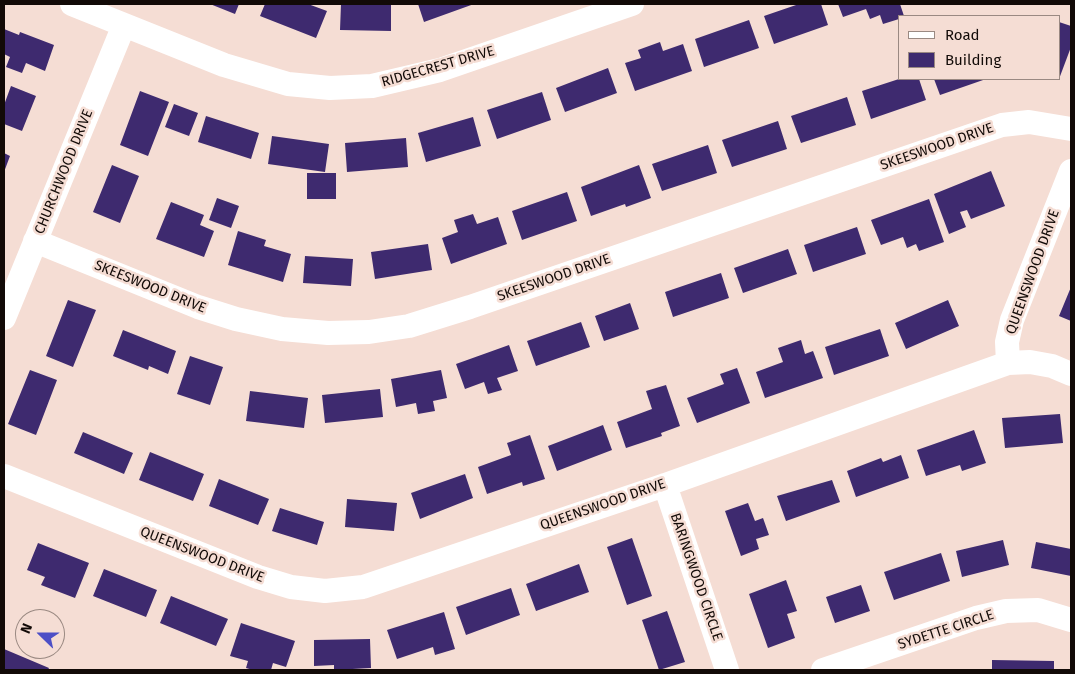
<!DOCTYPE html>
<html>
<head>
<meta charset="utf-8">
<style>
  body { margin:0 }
  #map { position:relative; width:1075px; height:674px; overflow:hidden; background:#f5ddd4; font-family:"Fira Sans",sans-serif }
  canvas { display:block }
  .frame { position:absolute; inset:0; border:5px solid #120a07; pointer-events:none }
  .legend { position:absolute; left:898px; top:15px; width:162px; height:65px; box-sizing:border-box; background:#f5ddd4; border:1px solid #9a8982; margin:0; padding:6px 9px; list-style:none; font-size:15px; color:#120a07 }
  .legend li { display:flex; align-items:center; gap:10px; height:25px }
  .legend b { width:25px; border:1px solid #9a8982 }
  .north { position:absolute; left:15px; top:609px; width:50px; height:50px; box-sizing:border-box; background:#f5ddd4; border:1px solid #9a8982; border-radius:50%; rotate:292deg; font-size:14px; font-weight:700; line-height:20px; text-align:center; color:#120a07 }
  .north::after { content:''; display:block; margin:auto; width:18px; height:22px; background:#4d4fc6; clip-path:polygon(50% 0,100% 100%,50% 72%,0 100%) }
</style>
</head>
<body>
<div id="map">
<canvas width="1075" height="674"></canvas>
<div class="frame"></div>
<ul class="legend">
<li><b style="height:6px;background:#fff"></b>Road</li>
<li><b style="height:14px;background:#3e2a6f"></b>Building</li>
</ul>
<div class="north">N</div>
</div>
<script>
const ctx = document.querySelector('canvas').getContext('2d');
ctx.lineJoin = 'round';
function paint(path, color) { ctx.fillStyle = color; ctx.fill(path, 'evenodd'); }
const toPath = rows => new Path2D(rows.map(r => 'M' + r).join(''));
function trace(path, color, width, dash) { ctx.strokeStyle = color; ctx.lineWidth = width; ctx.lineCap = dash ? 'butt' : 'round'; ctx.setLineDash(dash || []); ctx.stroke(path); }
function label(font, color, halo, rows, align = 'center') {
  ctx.font = font + ' "Fira Sans",sans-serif'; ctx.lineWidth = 5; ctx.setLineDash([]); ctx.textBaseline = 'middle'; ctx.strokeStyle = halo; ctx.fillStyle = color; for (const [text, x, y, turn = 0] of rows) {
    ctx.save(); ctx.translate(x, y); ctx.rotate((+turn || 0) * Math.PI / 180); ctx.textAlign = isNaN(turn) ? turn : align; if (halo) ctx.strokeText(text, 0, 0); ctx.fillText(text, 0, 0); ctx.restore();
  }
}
paint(toPath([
  [210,4,239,4,235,14],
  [265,4,308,4,327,11,316,38,260,16],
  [341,4,391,4,391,31,340,30],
  [418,4,474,4,424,22],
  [799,4,821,4,828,25,774,44,764,16],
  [838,4,900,4,904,16,899,16,899,19,883,24,880,15,870,19,866,9,843,17],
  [749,20,759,48,704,67,695,39],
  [1059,22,1071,26,1071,47,1059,79],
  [4,29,19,35,20,32,54,45,45,71,26,63,22,73,6,67,10,57,4,54],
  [660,42,663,51,683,44,692,71,635,91,625,63,641,58,638,50],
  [608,68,617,93,565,112,556,88],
  [899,79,919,79,926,100,871,119,862,91],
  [934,79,986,79,940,95],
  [11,86,36,96,22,131,4,124,4,105],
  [140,91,169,102,148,156,120,145],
  [542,92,551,120,497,139,487,110],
  [847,97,856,125,801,143,791,116],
  [174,104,198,113,189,136,165,127],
  [206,116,259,133,251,159,198,142],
  [473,117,481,146,426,162,418,133],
  [778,121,787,149,732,167,722,140],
  [272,136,329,144,325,172,268,164],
  [406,138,408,167,347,172,345,143],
  [708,145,717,173,662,191,652,164],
  [4,153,10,156,4,172],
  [112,165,139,176,120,223,93,212],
  [639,165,651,198,626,207,625,204,591,216,581,187],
  [991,171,1005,206,971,219,967,210,960,212,966,227,949,234,934,194],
  [307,173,336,173,336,199,307,199],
  [567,192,577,221,522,240,512,211],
  [217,198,239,206,231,228,209,220],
  [929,199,944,242,919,251,916,244,907,248,903,237,881,245,871,220],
  [171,202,204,215,200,225,214,231,204,257,156,239],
  [473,214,477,224,498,217,507,244,451,264,442,238,458,232,454,220],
  [857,227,866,254,813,272,804,245],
  [238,231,266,240,264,246,291,254,283,282,228,265],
  [428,244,432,270,375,279,371,252],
  [788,249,797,274,743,293,734,268],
  [305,256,353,259,351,286,303,283],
  [721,273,729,298,673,317,665,292],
  [1071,287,1071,321,1059,316],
  [68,300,96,310,73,367,46,356],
  [948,300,959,326,906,349,895,323],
  [630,303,639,329,604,341,595,316],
  [581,322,590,347,536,366,527,341],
  [880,329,889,356,834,375,825,347],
  [123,330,176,351,168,374,149,366,148,370,113,356],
  [801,340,805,354,813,351,823,378,765,398,756,372,783,362,778,348],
  [509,345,518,371,497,378,502,390,488,394,484,382,465,389,456,364],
  [190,356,223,367,210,405,177,394],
  [737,368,750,403,697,423,687,398,724,384,720,374],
  [30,370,57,380,36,435,8,424],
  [441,370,447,398,433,401,435,411,418,414,416,403,396,407,391,379],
  [666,385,680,426,661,433,662,436,626,448,617,422,652,409,646,391],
  [380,389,383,417,325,423,322,395],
  [250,391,308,398,304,428,246,421],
  [1060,414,1063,443,1005,448,1002,418],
  [603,425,612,450,557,471,548,446],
  [974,430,986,463,962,471,960,465,926,476,917,450],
  [83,432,133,453,124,474,74,453],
  [530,435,545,479,523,486,522,482,487,494,478,467,511,455,507,443],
  [150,452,204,474,193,501,139,480],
  [901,455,909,478,856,497,847,471,881,458,883,462],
  [465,474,473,498,420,519,411,493],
  [219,479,269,499,258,525,209,506],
  [832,480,840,502,786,521,777,496],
  [347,499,397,503,394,531,345,527],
  [748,503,755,521,763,518,769,535,756,539,759,549,741,556,725,511],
  [280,508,324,522,317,545,272,531],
  [632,538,652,596,627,605,607,547],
  [1003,540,1009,565,962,577,956,551],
  [1036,542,1071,549,1071,576,1031,568],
  [38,543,89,563,75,598,41,585,45,577,27,570],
  [941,553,950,581,894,600,884,572],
  [579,564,589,592,536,611,526,584],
  [104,569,157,590,146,617,93,596],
  [786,580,797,611,787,614,795,638,768,648,749,594],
  [861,585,870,611,835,623,826,597],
  [511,588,520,615,466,635,456,607],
  [171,596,228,619,216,646,160,623],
  [667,611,685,662,659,670,642,620],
  [444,612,455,649,435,655,433,647,397,659,387,630],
  [241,623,295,641,286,667,273,663,271,670,253,670,246,668,248,661,230,656],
  [370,639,371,668,334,670,334,665,314,666,314,640],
  [4,649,49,668,48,670,4,670],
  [992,660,1054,661,1054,670,992,670]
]), '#3e2a6f');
trace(toPath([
  [72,4,224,65,288,84,330,88,372,86,440,70,632,4],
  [35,241,198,307,236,319,282,329,328,333,369,332,409,326,470,307,1002,125,1029,122,1071,129],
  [4,318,124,25],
  [1008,363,1007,342,1012,320,1071,171],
  [4,476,258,577,291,587,325,591,363,587,665,485,1008,363,1030,362,1052,366,1071,374],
  [665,485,727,670],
  [823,670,976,618,1006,611,1038,610,1071,620]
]), '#fff', 24);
label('14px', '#120a07', '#f5ddd4', [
  ["RIDGECREST DRIVE",438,67,-16],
  ["SKEESWOOD DRIVE",937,147,-19],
  ["CHURCHWOOD DRIVE",64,172,-68],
  ["QUEENSWOOD DRIVE",1033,272,-70],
  ["SKEESWOOD DRIVE",554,278,-19],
  ["SKEESWOOD DRIVE",150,287,22],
  ["QUEENSWOOD DRIVE",603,505,-19],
  ["QUEENSWOOD DRIVE",202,555,21],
  ["BARINGWOOD CIRCLE",696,577,71],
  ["SYDETTE CIRCLE",946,630,-18]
]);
</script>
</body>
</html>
